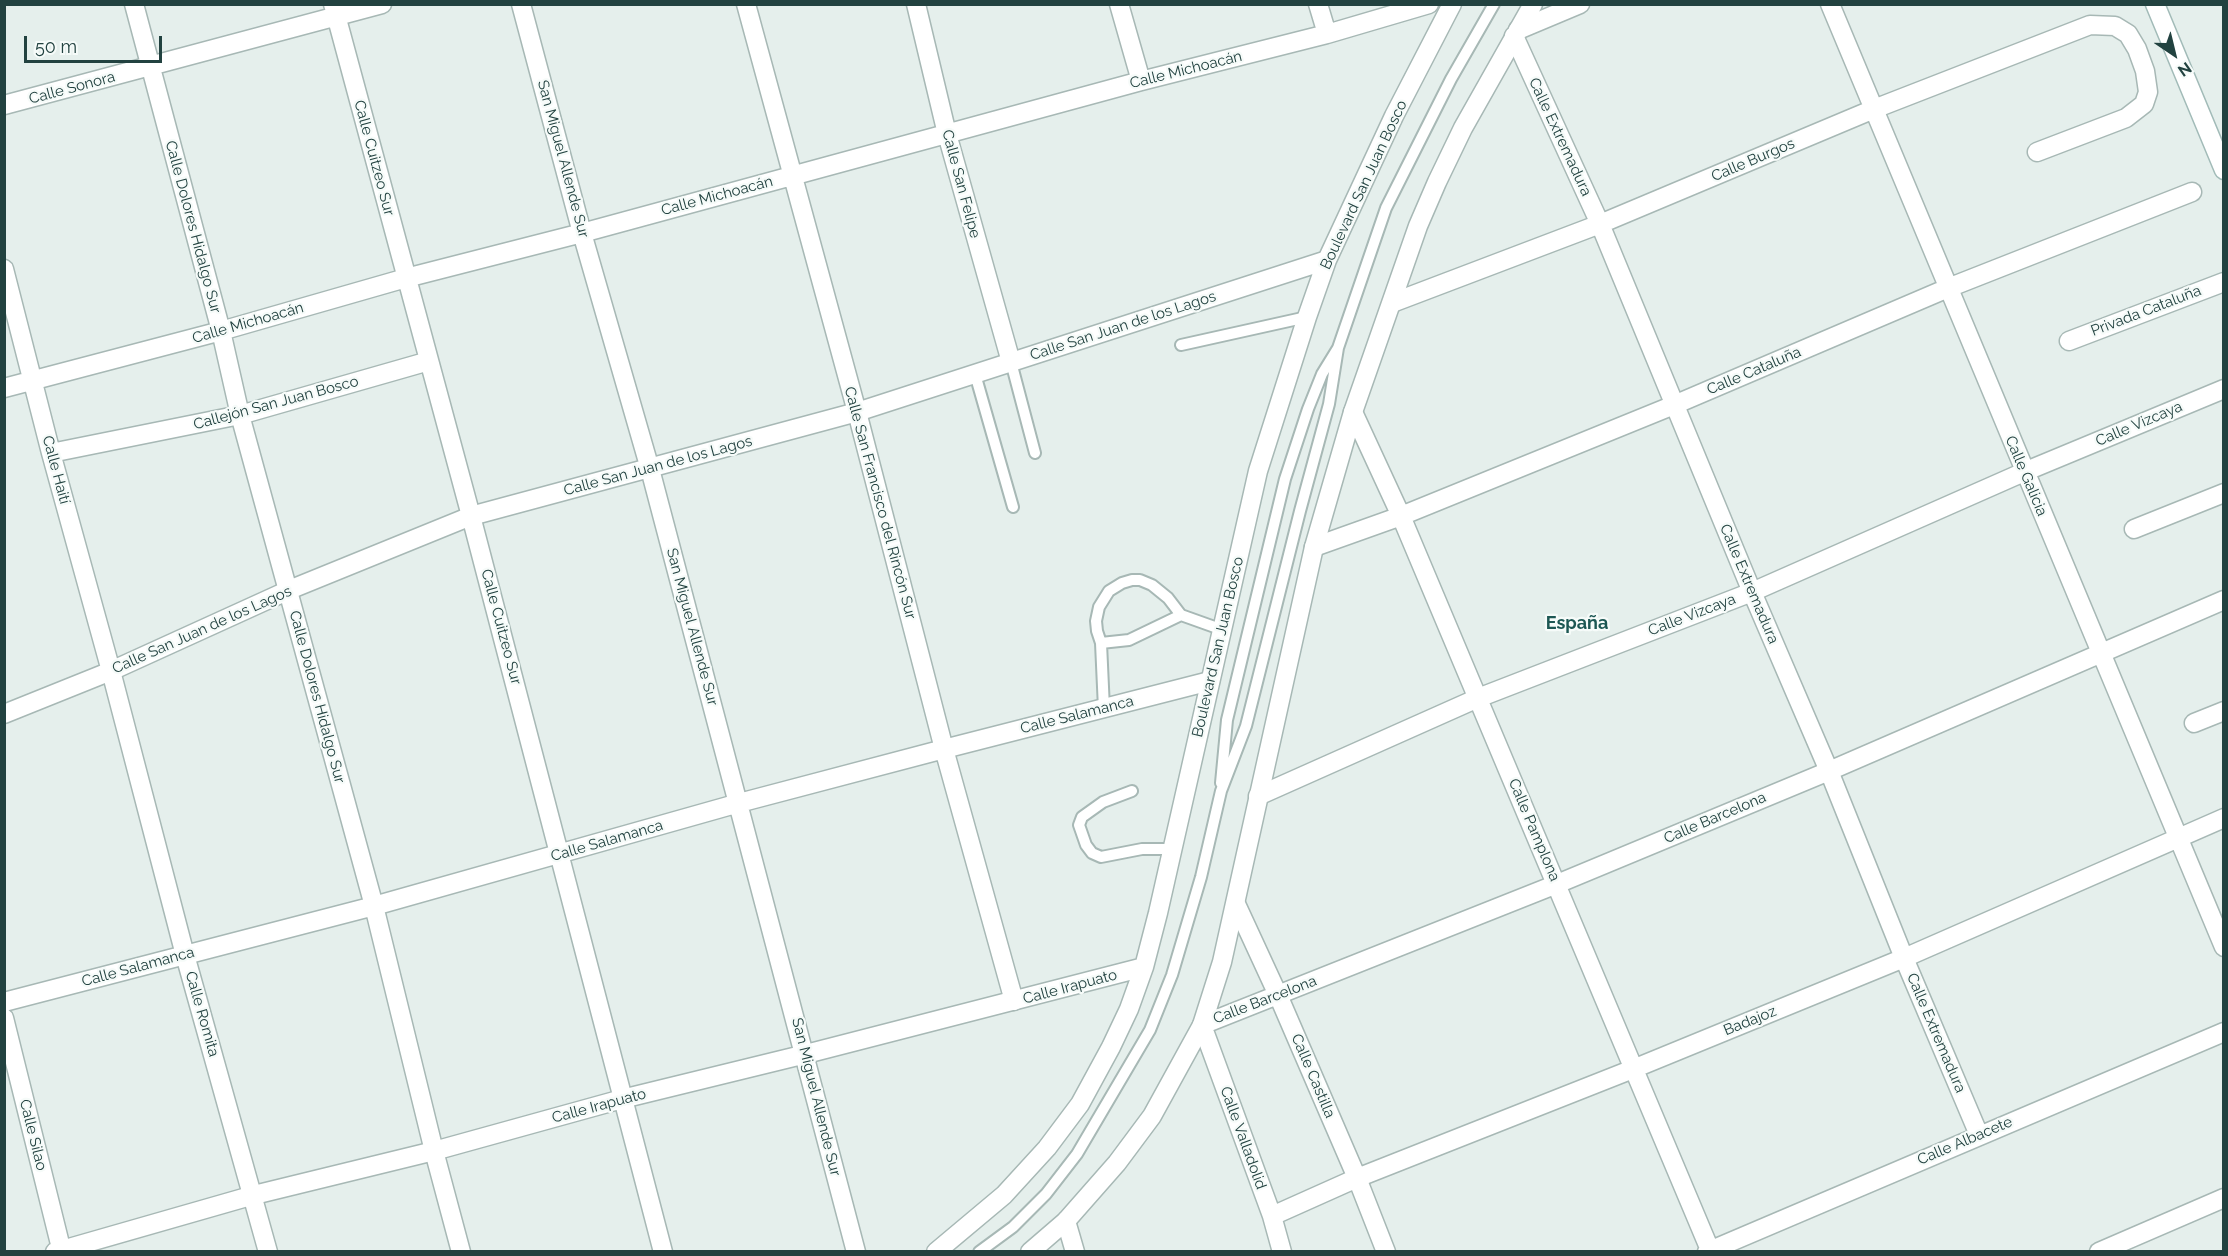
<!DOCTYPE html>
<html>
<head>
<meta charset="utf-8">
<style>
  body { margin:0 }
  #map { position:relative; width:2228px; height:1256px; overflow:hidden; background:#e5efec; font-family:Raleway,sans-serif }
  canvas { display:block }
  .frame { position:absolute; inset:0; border:6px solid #224240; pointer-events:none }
  .north { position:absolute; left:2144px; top:24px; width:60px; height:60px; -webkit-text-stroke:4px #f6fbf9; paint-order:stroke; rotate:145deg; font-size:16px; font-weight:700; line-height:24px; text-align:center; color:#224240 }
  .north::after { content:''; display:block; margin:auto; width:21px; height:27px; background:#224240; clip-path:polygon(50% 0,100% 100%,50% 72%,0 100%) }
  .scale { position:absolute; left:24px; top:36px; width:138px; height:27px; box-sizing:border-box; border:3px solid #224240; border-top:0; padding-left:8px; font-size:18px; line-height:21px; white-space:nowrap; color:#224240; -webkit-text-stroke:4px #f6fbf9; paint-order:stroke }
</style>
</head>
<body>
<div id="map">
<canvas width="2228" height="1256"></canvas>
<div class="frame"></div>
<div class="north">N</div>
<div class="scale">50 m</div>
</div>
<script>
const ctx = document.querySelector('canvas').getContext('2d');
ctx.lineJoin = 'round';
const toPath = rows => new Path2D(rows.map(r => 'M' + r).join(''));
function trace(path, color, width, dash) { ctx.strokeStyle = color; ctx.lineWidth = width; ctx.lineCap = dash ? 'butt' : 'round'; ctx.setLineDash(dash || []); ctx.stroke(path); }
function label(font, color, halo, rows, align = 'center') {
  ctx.font = font + ' Raleway,sans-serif'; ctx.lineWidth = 4.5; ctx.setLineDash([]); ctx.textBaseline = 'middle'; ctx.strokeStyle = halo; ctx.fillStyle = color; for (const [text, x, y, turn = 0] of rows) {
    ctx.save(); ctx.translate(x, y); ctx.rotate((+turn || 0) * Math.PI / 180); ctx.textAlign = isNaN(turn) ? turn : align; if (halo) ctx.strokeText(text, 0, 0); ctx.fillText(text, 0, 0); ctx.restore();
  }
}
const service = toPath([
  [1181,345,1307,317],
  [1011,362,1035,453],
  [975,374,1013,507],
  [1181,615,1129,640,1101,643,1097,631,1096,621,1099,607,1109,591,1122,583,1132,580,1140,580,1152,585,1168,598,1181,615,1223,630],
  [1101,643,1104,709],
  [1221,783,1227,720,1285,479,1308,409,1322,374,1338,348,1386,208,1451,79,1494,4],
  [1132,791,1103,802,1082,817,1079,825,1086,845,1092,853,1101,857,1142,849,1172,849],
  [979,1252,1013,1227,1046,1194,1077,1154,1150,1030,1172,975,1201,877,1221,791,1246,726,1300,511,1329,404,1338,348]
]);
const minor = toPath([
  [134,4,221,331,240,415,374,906,434,1151,461,1252],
  [333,4,471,516,663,1252],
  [521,4,582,233,650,469,856,1252],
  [746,4,857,412,944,749,1014,1001],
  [916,4,947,134,1011,362],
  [1119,4,1141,81],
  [1318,4,1327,34],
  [1830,4,2224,947],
  [1518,30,1580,4],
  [1514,36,1600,224,1752,592,1829,771,1904,958,1979,1135],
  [4,105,382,4],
  [4,269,51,453,111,671,185,955,268,1252],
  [1392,303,1600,224,1874,109,2090,25,2115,26,2128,34,2137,49,2145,71,2148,92,2144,104,2126,118,2037,152],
  [2069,341,2224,282],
  [4,388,221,331,406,278,582,233,1141,81,1327,34,1429,4],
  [1353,412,1401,516,1710,1250],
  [51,453,240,415,429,361],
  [2134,529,2224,493],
  [1314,547,1401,516,1674,405,1948,288,2192,192],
  [2194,723,2224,711],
  [1258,796,1478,698,1752,592,2024,472,2224,389],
  [1236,904,1278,995,1357,1178,1386,1252],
  [4,1002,374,906,739,803,944,749,1210,681],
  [4,1018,62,1252],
  [1272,1216,1357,1178,1633,1069,1904,958,2224,818],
  [1066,1221,1075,1252],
  [1282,1252,1272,1216,1202,1025,1557,884,1829,771,2224,600],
  [1707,1252,2224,1032],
  [2099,1252,2224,1198]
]);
const tertiary = toPath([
  [4,714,111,671,289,590,471,516,857,412,1327,260],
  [55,1252,254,1195,434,1151,622,1099,806,1054,1144,967],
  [936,1252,1004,1195,1047,1148,1080,1104,1111,1047,1129,1009,1144,967,1158,913,1258,471,1307,317,1327,260,1394,116,1452,4],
  [1030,1252,1066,1221,1117,1163,1152,1116,1202,1025,1222,962,1314,547,1353,412,1418,226,1437,182,1463,128,1533,4]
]);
const secondary = toPath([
  [2155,4,2224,170]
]);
trace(service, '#a7b8b5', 14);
trace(minor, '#a7b8b5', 21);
trace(tertiary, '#a7b8b5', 21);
trace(secondary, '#a2bbb8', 21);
trace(service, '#fff', 10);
trace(minor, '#fff', 18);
trace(tertiary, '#fff', 18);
trace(secondary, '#fff', 18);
label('15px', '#224240', '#f6fbf9', [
  ["Calle Michoacán",1186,70,-14],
  ["Calle Sonora",72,88,-15],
  ["Calle Extremadura",1560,137,65],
  ["Calle Cuitzeo Sur",374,158,75],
  ["San Miguel Allende Sur",563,159,75],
  ["Calle Burgos",1753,160,-23],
  ["Calle San Felipe",961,184,75],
  ["Boulevard San Juan Bosco",1364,185,-65],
  ["Calle Michoacán",717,196,-15],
  ["Calle Dolores Hidalgo Sur",193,227,75],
  ["Privada Cataluña",2146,311,-21],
  ["Calle Michoacán",248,323,-16],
  ["Calle San Juan de los Lagos",1123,326,-18],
  ["Calle Cataluña",1754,371,-23],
  ["Callejón San Juan Bosco",276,403,-15],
  ["Calle Vizcaya",2139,424,-23],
  ["Calle San Juan de los Lagos",658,466,-15],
  ["Calle Haití",56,470,75],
  ["Calle Galicia",2026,476,67],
  ["Calle San Francisco del Rincón Sur",880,503,75],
  ["Calle Extremadura",1749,584,67],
  ["Calle Vizcaya",1692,615,-21],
  ["Calle Cuitzeo Sur",501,627,75],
  ["San Miguel Allende Sur",692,627,75],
  ["Calle San Juan de los Lagos",202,630,-24],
  ["Boulevard San Juan Bosco",1218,647,-77],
  ["Calle Dolores Hidalgo Sur",317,697,75],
  ["Calle Salamanca",1077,715,-14],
  ["Calle Barcelona",1715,818,-23],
  ["Calle Pamplona",1534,830,67],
  ["Calle Salamanca",607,841,-16],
  ["Calle Salamanca",138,967,-15],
  ["Calle Irapuato",1070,987,-15],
  ["Calle Barcelona",1265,1000,-21],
  ["Calle Romita",202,1014,74],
  ["Badajoz",1750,1021,-22],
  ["Calle Extremadura",1936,1033,67],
  ["Calle Castilla",1313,1076,67],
  ["San Miguel Allende Sur",816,1097,76],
  ["Calle Irapuato",599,1106,-15],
  ["Calle Silao",33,1135,76],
  ["Calle Valladolid",1243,1138,70],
  ["Calle Albacete",1965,1141,-23]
]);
label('bold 18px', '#1c5753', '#f6fbf9', [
  ["España",1577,624]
]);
</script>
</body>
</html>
